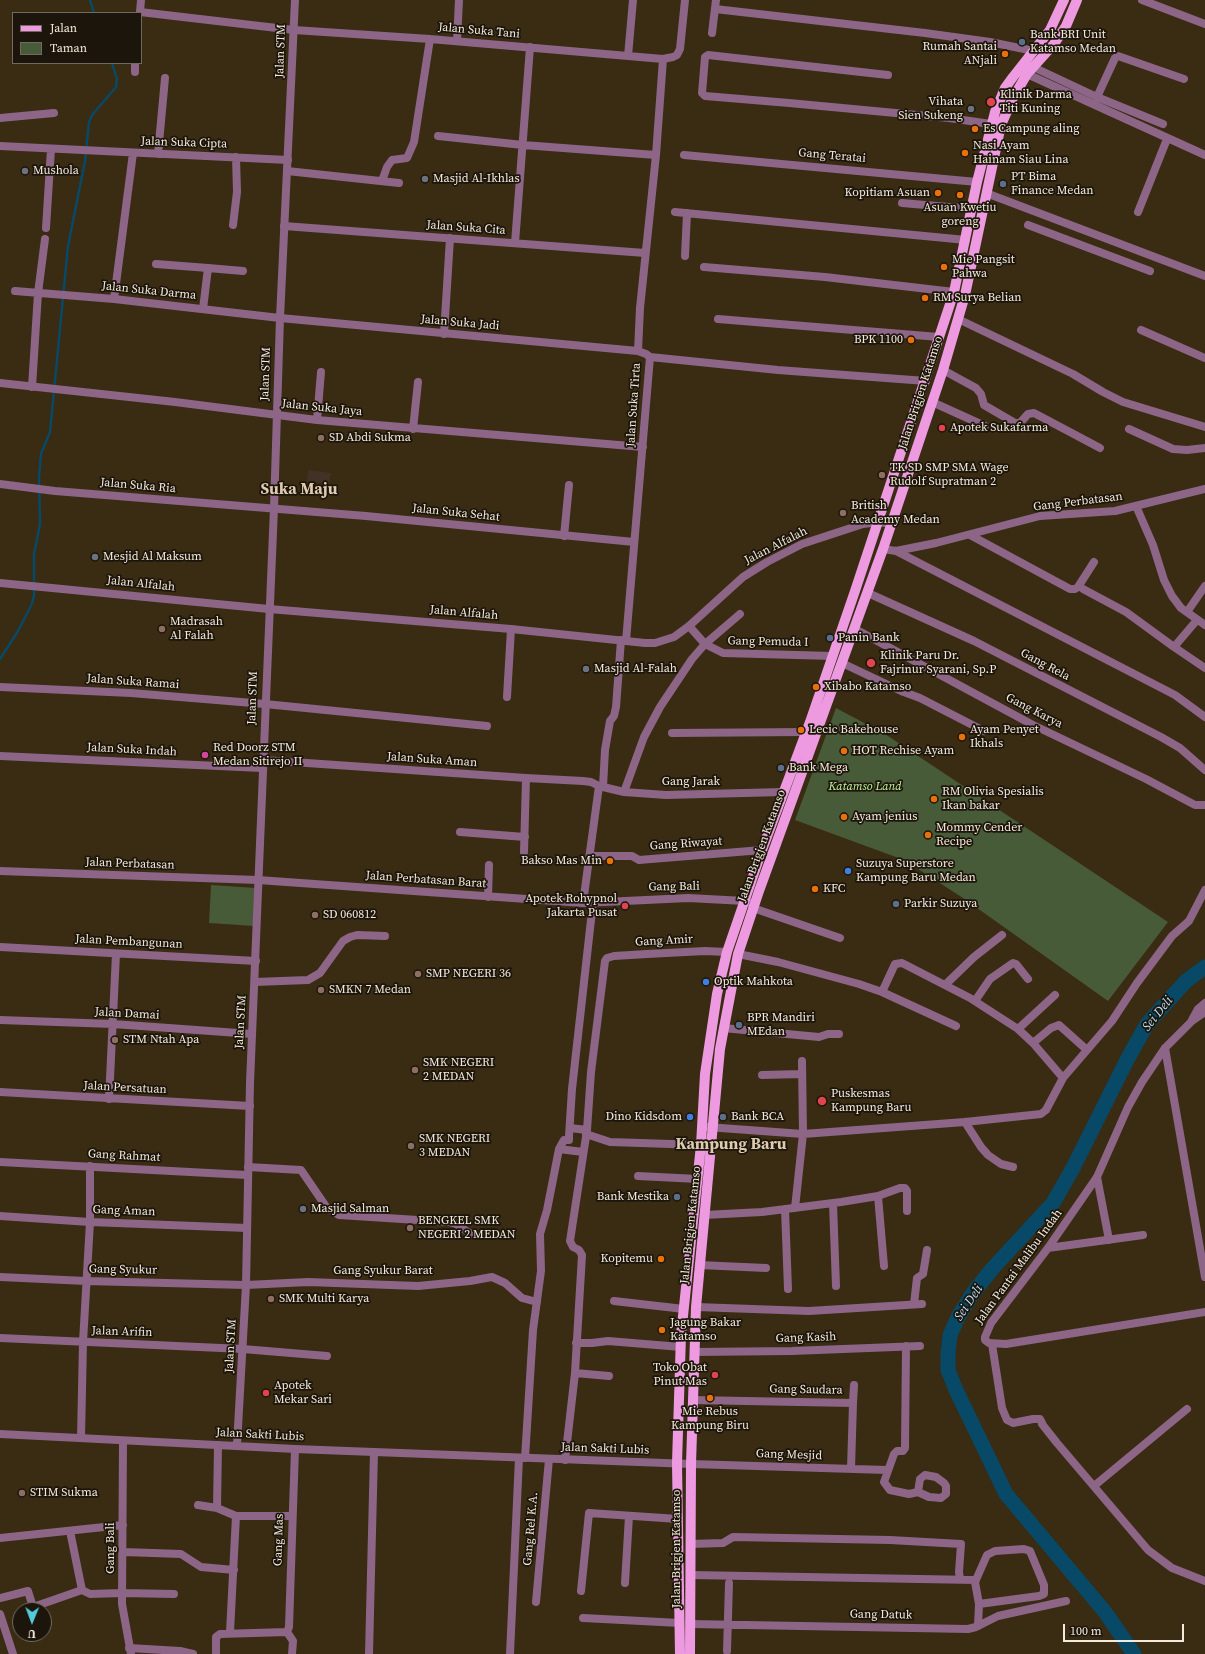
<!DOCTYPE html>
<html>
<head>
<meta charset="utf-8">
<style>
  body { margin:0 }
  #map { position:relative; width:1205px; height:1654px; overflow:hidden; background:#3a2b13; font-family:"Source Serif 4",serif }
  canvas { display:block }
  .legend { position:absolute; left:12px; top:12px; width:130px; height:52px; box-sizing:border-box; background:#1c150b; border:1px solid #726a5e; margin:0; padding:5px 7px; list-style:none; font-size:12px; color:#f4eadb }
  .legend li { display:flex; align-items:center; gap:8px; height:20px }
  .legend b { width:20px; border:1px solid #726a5e }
  .north { position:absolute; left:12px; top:1602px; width:40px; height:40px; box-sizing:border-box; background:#1c150b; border:1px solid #726a5e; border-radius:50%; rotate:181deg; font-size:11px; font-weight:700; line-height:16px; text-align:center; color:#f4eadb }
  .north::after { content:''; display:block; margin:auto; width:14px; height:18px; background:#53cadc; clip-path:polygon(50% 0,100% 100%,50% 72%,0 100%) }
  .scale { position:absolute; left:1063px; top:1624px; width:121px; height:18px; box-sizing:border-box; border:2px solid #f4eadb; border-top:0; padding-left:5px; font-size:12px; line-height:14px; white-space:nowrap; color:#f4eadb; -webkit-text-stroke:3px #1c150b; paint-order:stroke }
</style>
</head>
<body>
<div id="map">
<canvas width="1205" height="1654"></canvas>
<ul class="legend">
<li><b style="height:5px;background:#ed9ae0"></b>Jalan</li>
<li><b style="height:11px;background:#475b38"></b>Taman</li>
</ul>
<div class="north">U</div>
<div class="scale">100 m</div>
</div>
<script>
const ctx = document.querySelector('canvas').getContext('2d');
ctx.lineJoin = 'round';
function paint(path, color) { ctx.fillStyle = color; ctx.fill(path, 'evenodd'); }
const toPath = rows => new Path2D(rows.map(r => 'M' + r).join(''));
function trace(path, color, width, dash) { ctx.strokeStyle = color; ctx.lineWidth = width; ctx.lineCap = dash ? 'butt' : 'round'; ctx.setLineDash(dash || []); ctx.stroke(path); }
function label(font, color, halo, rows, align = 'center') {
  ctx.font = font + ' "Source Serif 4",serif'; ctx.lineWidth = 3.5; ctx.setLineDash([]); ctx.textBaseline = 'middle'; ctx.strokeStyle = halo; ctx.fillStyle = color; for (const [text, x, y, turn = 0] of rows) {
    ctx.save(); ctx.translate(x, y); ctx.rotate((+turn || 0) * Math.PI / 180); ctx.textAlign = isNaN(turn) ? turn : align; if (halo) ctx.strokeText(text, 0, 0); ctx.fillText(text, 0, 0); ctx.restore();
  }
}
paint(toPath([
  [308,470,331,473,329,484,307,481]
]), '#413226');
paint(toPath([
  [836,708,885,734,1168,922,1108,1001,963,898,904,860,795,820],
  [211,885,256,888,254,926,209,923]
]), '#475b38');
trace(toPath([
  [90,0,94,13],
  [0,659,18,631,32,604,34,595,34,554,40,524,39,477,41,454,50,432,68,246,85,161,89,122,92,115,116,87,117,79,112,63]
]), '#074966', 2.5);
trace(toPath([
  [1134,1654,1105,1612,1006,1494,956,1390,948,1370,948,1354,950,1335,958,1317,973,1293,992,1269,1053,1203,1073,1168,1128,1058,1147,1024,1186,981,1205,967]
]), '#074966', 15);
trace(toPath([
  [141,0,140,12,294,30,430,39,663,59,673,57,677,55,680,49,685,0],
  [1142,0,1205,24],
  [715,9,925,33,990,42,1034,51],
  [712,33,716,0],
  [457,41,459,0],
  [628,56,633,0],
  [1033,67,1097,97,1163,124],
  [135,72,135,63],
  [1027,74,1205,155],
  [888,75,708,55,705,57,702,93,705,96,789,103,949,118,991,124],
  [1097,97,1115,58,1118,56,1184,79],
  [0,118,54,113],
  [438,136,523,145,656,155],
  [0,146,288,160],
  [158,154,165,78],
  [684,155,977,182],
  [287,171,399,183],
  [382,181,387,167,392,160,407,158,414,142,430,39],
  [986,193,1205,276],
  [902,203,972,209],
  [675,212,966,240],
  [1138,212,1167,139],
  [233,225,237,192,236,157],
  [1028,225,1150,271],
  [284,226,645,253],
  [46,228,51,149],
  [515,243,530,47],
  [685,256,687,213],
  [156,264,208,268,203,309],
  [704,267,825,277,954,292],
  [208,268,243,271],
  [15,291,114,299,280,318,638,351,646,354,650,357],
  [114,299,133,153],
  [718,319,939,337],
  [958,319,1073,374,1103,392,1123,402,1205,427],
  [1141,330,1205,358],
  [444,334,450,238],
  [638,351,640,308,656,155,663,59],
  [650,357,778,370,926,381],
  [943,370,976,388,981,394,984,405,1015,423,1020,423,1028,414,1034,413,1100,448],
  [0,383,175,402,317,420,643,447],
  [32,387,38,293,45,239],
  [932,402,985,426],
  [317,420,321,372],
  [413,429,418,382],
  [1129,429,1173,449,1187,450,1205,448],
  [0,484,55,491,366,516,634,542],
  [1136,506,1153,545,1164,580,1172,596,1181,608,1205,625],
  [970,535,1070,589,1075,589,1078,587,1094,562],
  [564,536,569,485],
  [883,549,896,551,936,543,1040,516,1115,511,1205,489],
  [896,551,1175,695,1205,717],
  [1083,589,1126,612,1174,647,1197,620],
  [868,593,974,641,1161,737,1180,748,1205,770],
  [1187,612,1205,586],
  [689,626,705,644,723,653,833,656],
  [855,629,1033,725,1146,779,1195,805,1205,805],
  [626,641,650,357],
  [1174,647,1205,668],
  [842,663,901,691,920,698,984,731],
  [0,687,131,693,265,704,487,726],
  [507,697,511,629],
  [672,733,806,732],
  [0,756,262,768],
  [263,760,526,778,583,781,591,782,599,786,624,792,666,795,783,792],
  [603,787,605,750,610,721,614,716,616,707,621,640],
  [624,792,644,737,660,707,692,659,705,644,740,614],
  [460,832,525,837],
  [524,852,526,778],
  [590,856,632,856,639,860,762,850],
  [0,871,258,880,583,903,688,898,745,901,750,903],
  [488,897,489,865],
  [583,903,599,786],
  [753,908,840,938],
  [0,947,256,961],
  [738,954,778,962,859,984,882,992,956,1026],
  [255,982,308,980,320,973,343,941,350,937,357,935,385,936],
  [945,985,974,957,1002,935],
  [882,992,895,964,902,963,970,998,1018,1029,1033,1043,1063,1078],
  [975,1001,990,979,1013,963,1016,964,1028,979],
  [1205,1012,1192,1021,1165,1048,1142,1082,1128,1107,1097,1177,1048,1248,991,1323,985,1337,985,1340,989,1343,1006,1344,1205,1312],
  [0,1020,113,1024,252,1034],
  [1192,1020,1198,1009,1205,1003],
  [723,1028,819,1037,828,1034,839,1034],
  [1018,1029,1055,995],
  [1033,1043,1051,1028,1059,1025,1087,1050],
  [1165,1048,1205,1277],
  [762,1075,802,1074],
  [0,1092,250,1106],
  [109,1099,116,954],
  [965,1122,981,1147,988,1155,1001,1164,1013,1167],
  [707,1127,803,1134,965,1122,1041,1114,1046,1110,1063,1078,1112,1021,1137,983,1172,936,1189,921,1205,890],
  [570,1128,587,1130],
  [586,1134,610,1142,701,1145],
  [559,1149,583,1152],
  [0,1162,247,1175],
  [248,1167,301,1170,327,1208,339,1215,449,1222,456,1224,471,1234],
  [638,1176,698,1179],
  [1097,1177,1109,1240],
  [878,1196,884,1266],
  [833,1203,836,1286],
  [795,1208,803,1134,802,1061],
  [785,1209,788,1289],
  [704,1215,762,1212,841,1202,878,1196,900,1188,905,1188,907,1191,907,1211],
  [0,1216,90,1222,247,1228],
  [1048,1248,1143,1235],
  [699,1265,766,1268],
  [0,1277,86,1281,246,1285,308,1282,418,1286,470,1281,492,1277,505,1283,522,1298,537,1302],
  [614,1301,684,1309],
  [914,1304,917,1278,923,1274,927,1250],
  [696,1307,809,1311,922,1304],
  [0,1338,243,1349,327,1356],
  [576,1343,592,1343,608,1341,681,1347],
  [992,1344,1002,1408,1007,1420,1013,1423,1033,1419,1040,1419,1043,1425],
  [906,1346,905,1448,903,1451,897,1451,894,1454,884,1482,890,1490,909,1494,918,1492,920,1479,925,1475,936,1477,944,1483,946,1486,946,1494,941,1498,929,1497,918,1492],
  [694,1352,792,1351,920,1346],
  [575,1373,609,1376],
  [692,1400,853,1403,851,1469],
  [853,1403,854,1385],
  [1042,1424,1057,1443,1148,1550,1172,1568,1205,1581],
  [81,1438,83,1342,90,1222,90,1166],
  [123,1441,122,1604,131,1654],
  [525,1458,533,1330,541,1271,540,1234,547,1210,559,1149,564,1140,569,1140,569,1136,572,1089,593,902],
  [565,1460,575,1373,582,1255,579,1250,573,1247,570,1241,587,1130,591,1072,605,961,607,958,614,956,647,954,705,951,727,952],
  [691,1464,887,1470],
  [1094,1486,1187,1409],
  [198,1505,217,1508,236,1516,292,1516],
  [217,1508,218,1445],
  [70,1531,82,1590],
  [0,1538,123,1525],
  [690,1544,723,1543,733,1537,890,1540,961,1544,959,1572,960,1579],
  [124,1552,181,1554,201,1567,234,1570],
  [691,1575,976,1580],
  [625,1583,629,1516],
  [581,1591,589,1513,678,1519],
  [0,1598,28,1591,32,1604,36,1606,82,1590,90,1594,122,1593,174,1594],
  [536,1602,549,1459],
  [0,1614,13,1654],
  [583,1618,680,1623],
  [690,1624,968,1629,976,1627,998,1616,1066,1601],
  [978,1626,979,1604,975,1582,987,1555,995,1551,1024,1549,1030,1551,1044,1585,1044,1594,1039,1596,979,1604],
  [230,1632,236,1516],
  [287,1632,289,1627,295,1449],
  [287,1632,293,1641,292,1654],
  [129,1648,180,1651,193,1654],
  [727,1651,729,1583],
  [216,1654,216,1637,220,1634,287,1632],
  [369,1654,374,1452],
  [510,1654,519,1458]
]), '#8d6587', 8);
trace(toPath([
  [0,583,269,609,511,629,645,643,655,643,674,637,689,626,743,577,767,562,802,544,863,524,879,522,891,524],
  [0,1434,295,1449,691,1464],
  [237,1445,246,1285,250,1083,274,508,280,318,295,0]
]), '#8d6587', 8);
trace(toPath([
  [680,1654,677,1463,681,1335,701,1145,705,1074,717,994,727,952,762,850,810,722,855,591,954,292,977,182,995,112,1005,88,1013,77,1050,30,1064,0],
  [690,1654,691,1464,696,1307,720,1049,738,954,759,891,883,549,943,370,965,295,1001,125,1013,98,1027,74,1054,44,1066,26,1077,0]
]), '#ed9ae0', 10);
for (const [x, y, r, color] of [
  [1022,42,4,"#5c6f8a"],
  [1005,54,4,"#e8710a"],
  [991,102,5,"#e0444e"],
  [971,109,4,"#6b7280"],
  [975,129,4,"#e8710a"],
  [965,153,4,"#e8710a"],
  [25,171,4,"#6b7280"],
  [425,179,4,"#6b7280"],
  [1003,184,4,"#5c6f8a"],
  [938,193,4,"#e8710a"],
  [960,195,4,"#e8710a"],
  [944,267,4,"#e8710a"],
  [925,298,4,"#e8710a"],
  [911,340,4,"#e8710a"],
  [942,428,4,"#e0444e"],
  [321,438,4,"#8d6e63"],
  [882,475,4,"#8d6e63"],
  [843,513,4,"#8d6e63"],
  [95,557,4,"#6b7280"],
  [162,629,4,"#8d6e63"],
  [830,638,4,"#5c6f8a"],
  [871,663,5,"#e0444e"],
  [586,669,4,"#6b7280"],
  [816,687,4,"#e8710a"],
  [801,730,4,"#e8710a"],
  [962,737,4,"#e8710a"],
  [844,751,4,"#e8710a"],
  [205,755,4,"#d1479c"],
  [781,768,4,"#5c6f8a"],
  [934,799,4,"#e8710a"],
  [844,817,4,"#e8710a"],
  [928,835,4,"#e8710a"],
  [610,861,4,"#e8710a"],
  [848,871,4,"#3f7fe0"],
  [815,889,4,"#e8710a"],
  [896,904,4,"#5c6f8a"],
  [625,906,4,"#e0444e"],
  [315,915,4,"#8d6e63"],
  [418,974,4,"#8d6e63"],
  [706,982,4,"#3f7fe0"],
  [321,990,4,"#8d6e63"],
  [739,1025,4,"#5c6f8a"],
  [115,1040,4,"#8d6e63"],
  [415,1070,4,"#8d6e63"],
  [822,1101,5,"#e0444e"],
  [690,1117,4,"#3f7fe0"],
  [723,1117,4,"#5c6f8a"],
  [411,1146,4,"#8d6e63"],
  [677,1197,4,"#5c6f8a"],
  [303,1209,4,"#6b7280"],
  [410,1228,4,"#8d6e63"],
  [661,1259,4,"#e8710a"],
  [271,1299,4,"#8d6e63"],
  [662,1330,4,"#e8710a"],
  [715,1375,4,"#e0444e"],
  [266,1393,4,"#e0444e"],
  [710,1398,4,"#e8710a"],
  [22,1493,4,"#8d6e63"]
]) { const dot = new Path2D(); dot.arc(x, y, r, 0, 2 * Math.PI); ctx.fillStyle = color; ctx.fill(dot); trace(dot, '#1c150b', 1.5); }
label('12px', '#f4eadb', '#1c150b', [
  ["Jalan Suka Tani",479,31,5],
  ["Jalan STM",281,51,-88],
  ["Jalan Suka Cipta",184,143,2],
  ["Gang Teratai",832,156,5],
  ["Jalan Suka Cita",466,228,4],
  ["Jalan Suka Darma",149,291,6],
  ["Jalan Suka Jadi",460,323,5],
  ["Jalan STM",266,374,-88],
  ["Jalan Brigjen Katamso",921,393,-72],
  ["Jalan Suka Tirta",634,405,-86],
  ["Jalan Suka Jaya",322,408,6],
  ["Jalan Suka Ria",138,486,5],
  ["Gang Perbatasan",1078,502,-7],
  ["Jalan Suka Sehat",456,513,6],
  ["Jalan Alfalah",776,546,-27],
  ["Jalan Alfalah",141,584,6],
  ["Jalan Alfalah",464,613,5],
  ["Gang Pemuda I",768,642,1],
  ["Gang Rela",1045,665,28],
  ["Jalan Suka Ramai",133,682,4],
  ["Jalan STM",253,698,-88],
  ["Gang Karya",1034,711,27],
  ["Jalan Suka Indah",132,750,3],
  ["Jalan Suka Aman",432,760,4],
  ["Gang Jarak",691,782],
  ["Gang Riwayat",686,844,-4],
  ["Jalan Brigjen Katamso",762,846,-70],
  ["Jalan Perbatasan",130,864,2],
  ["Jalan Perbatasan Barat",426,880,4],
  ["Gang Bali",674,887,-1],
  ["Gang Amir",664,941,-3],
  ["Jalan Pembangunan",129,942,3],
  ["Jalan Damai",127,1014,3],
  ["Jalan STM",241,1022,-87],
  ["Jalan Persatuan",125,1088,3],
  ["Gang Rahmat",124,1156,3],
  ["Gang Aman",124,1211,2],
  ["Jalan Brigjen Katamso",691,1225,-84],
  ["Jalan Pantai Malibu Indah",1019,1267,-54],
  ["Gang Syukur",123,1270,1],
  ["Gang Syukur Barat",383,1271],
  ["Jalan Arifin",122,1332,2],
  ["Gang Kasih",806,1338,-2],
  ["Jalan STM",231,1346,-87],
  ["Gang Saudara",806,1390,1],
  ["Jalan Sakti Lubis",260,1435,3],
  ["Jalan Sakti Lubis",605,1449,2],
  ["Gang Mesjid",789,1455,2],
  ["Gang Rel K.A.",531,1529,-85],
  ["Gang Mas",279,1540,-88],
  ["Gang Bali",111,1548,-90],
  ["Jalan Brigjen Katamso",677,1549,-90],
  ["Gang Datuk",881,1615,1]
]);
label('12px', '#f4eadb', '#1c150b', [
  ["Bank BRI Unit",1030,35],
  ["Katamso Medan",1030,49],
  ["Rumah Santai",997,47,"right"],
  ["ANjali",997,61,"right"],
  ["Klinik Darma",1000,95],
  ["Titi Kuning",1000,109],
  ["Vihata",963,102,"right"],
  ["Sien Sukeng",963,116,"right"],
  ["Es Campung aling",983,129],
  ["Nasi Ayam",973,146],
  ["Hainam Siau Lina",973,160],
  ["Mushola",33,171],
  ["PT Bima",1011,177],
  ["Finance Medan",1011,191],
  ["Masjid Al-Ikhlas",433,179],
  ["Kopitiam Asuan",930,193,"right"],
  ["Asuan Kwetiu",960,208,"center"],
  ["goreng",960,222,"center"],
  ["Mie Pangsit",952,260],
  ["Pahwa",952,274],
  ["RM Surya Belian",933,298],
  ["BPK 1100",903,340,"right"],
  ["Apotek Sukafarma",950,428],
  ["SD Abdi Sukma",329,438],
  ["TK SD SMP SMA Wage",890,468],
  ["Rudolf Supratman 2",890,482],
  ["British",851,506],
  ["Academy Medan",851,520],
  ["Mesjid Al Maksum",103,557],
  ["Madrasah",170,622],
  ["Al Falah",170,636],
  ["Panin Bank",838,638],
  ["Klinik Paru Dr.",880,656],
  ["Fajrinur Syarani, Sp.P",880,670],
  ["Masjid Al-Falah",594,669],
  ["Xibabo Katamso",824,687],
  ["Lecic Bakehouse",809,730],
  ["Ayam Penyet",970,730],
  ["Ikhals",970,744],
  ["Red Doorz STM",213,748],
  ["Medan Sitirejo II",213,762],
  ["HOT Rechise Ayam",852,751],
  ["Bank Mega",789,768],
  ["RM Olivia Spesialis",942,792],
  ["Ikan bakar",942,806],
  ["Ayam jenius",852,817],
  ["Mommy Cender",936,828],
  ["Recipe",936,842],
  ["Bakso Mas Min",602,861,"right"],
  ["Suzuya Superstore",856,864],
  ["Kampung Baru Medan",856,878],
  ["KFC",823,889],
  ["Apotek Rohypnol",617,899,"right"],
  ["Jakarta Pusat",617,913,"right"],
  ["Parkir Suzuya",904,904],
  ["SD 060812",323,915],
  ["SMP NEGERI 36",426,974],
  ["Optik Mahkota",714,982],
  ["SMKN 7 Medan",329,990],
  ["BPR Mandiri",747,1018],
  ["MEdan",747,1032],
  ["STM Ntah Apa",123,1040],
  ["SMK NEGERI",423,1063],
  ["2 MEDAN",423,1077],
  ["Puskesmas",831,1094],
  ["Kampung Baru",831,1108],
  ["Dino Kidsdom",682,1117,"right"],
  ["Bank BCA",731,1117],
  ["SMK NEGERI",419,1139],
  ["3 MEDAN",419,1153],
  ["Bank Mestika",669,1197,"right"],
  ["Masjid Salman",311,1209],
  ["BENGKEL SMK",418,1221],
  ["NEGERI 2 MEDAN",418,1235],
  ["Kopitemu",653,1259,"right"],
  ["SMK Multi Karya",279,1299],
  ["Jagung Bakar",670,1323],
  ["Katamso",670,1337],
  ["Toko Obat",707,1368,"right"],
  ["Pinut Mas",707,1382,"right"],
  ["Apotek",274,1386],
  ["Mekar Sari",274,1400],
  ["Mie Rebus",710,1412,"center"],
  ["Kampung Biru",710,1426,"center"],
  ["STIM Sukma",30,1493]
], 'left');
label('italic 12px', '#c3f69d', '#1c150b', [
  ["Katamso Land",865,787]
]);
label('italic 13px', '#b9dff6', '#1c150b', [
  ["Sei Deli",1158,1014,-51],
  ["Sei Deli",969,1303,-56]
]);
label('bold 16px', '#dfcbaf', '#1c150b', [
  ["Suka Maju",299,490],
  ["Kampung Baru",731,1145]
]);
</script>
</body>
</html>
